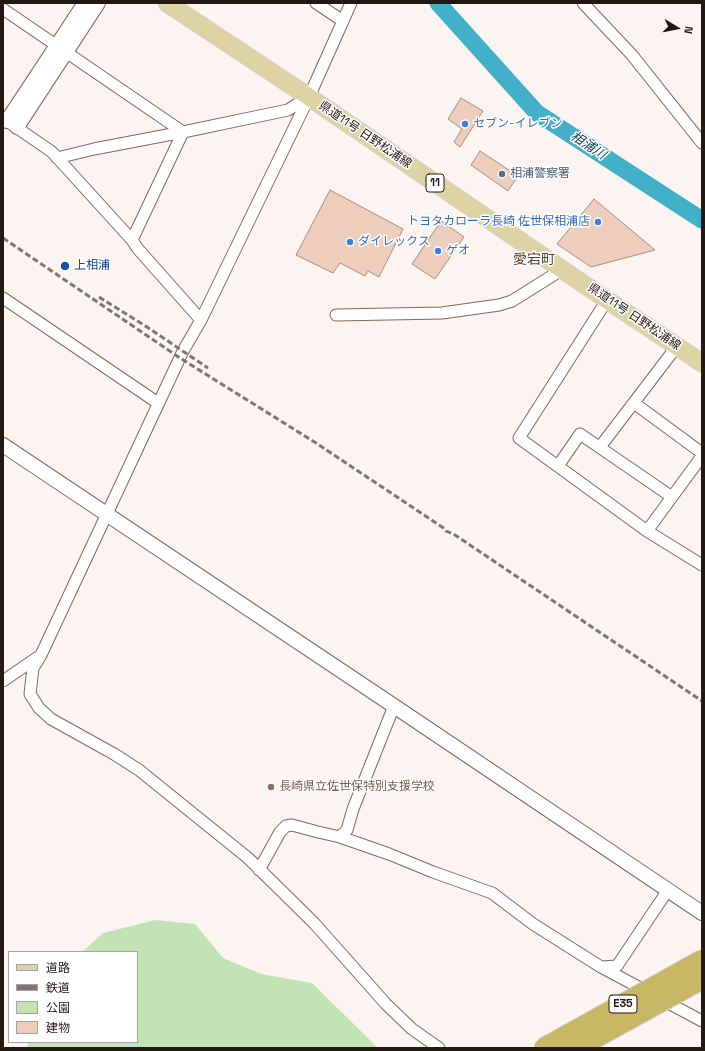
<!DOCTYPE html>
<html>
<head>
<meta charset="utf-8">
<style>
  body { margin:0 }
  #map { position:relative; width:705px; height:1051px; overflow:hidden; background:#fbf4f0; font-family:"Space Grotesk","Noto Sans JP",sans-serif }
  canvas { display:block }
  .frame { position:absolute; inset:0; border:4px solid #231812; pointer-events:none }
  .legend { position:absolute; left:8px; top:951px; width:130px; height:92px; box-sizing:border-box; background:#fff; border:1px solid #a7a3a0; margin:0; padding:5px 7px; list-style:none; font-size:12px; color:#231812 }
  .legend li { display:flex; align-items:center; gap:8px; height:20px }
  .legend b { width:20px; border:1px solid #a7a3a0 }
  .north { position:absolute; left:657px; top:8px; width:40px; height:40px; -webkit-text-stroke:3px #fff; paint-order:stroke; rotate:100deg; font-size:11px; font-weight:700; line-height:16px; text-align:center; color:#231812 }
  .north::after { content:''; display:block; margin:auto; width:14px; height:18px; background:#231812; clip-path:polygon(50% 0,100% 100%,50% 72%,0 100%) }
</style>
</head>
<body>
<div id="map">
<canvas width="705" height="1051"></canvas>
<div class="frame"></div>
<ul class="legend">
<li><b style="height:5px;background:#ded4a3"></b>道路</li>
<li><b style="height:5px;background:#817772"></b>鉄道</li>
<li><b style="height:11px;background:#c2e4b5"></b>公園</li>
<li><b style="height:11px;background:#edcebc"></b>建物</li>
</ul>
<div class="north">N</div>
</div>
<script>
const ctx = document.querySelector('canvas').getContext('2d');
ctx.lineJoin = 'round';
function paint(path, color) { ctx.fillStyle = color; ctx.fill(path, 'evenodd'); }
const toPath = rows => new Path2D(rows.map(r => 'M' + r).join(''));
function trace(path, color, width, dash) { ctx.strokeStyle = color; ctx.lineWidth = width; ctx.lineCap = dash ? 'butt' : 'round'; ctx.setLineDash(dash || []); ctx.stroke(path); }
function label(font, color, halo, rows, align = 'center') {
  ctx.font = font + ' "Space Grotesk","Noto Sans JP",sans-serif'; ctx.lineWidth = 3; ctx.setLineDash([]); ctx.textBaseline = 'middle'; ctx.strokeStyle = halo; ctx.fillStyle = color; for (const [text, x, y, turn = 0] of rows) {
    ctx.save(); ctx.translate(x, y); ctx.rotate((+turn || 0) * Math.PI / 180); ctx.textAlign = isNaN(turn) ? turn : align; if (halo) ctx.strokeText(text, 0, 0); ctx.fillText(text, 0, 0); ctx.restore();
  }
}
paint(toPath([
  [155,920,195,924,223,958,261,974,312,983,378,1048,28,1048,27,1042,137,1042,137,952,82,952,103,933]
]), '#c2e4b5');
trace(toPath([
  [438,3,537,113,702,220]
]), '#43b0ca', 17);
const building = toPath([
  [461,98,483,111,460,147,454,142,462,129,448,119,461,98],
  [480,151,518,176,508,191,471,165,480,151],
  [330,190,403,229,379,277,368,271,365,276,340,263,333,273,296,255,330,190],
  [594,199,655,250,591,267,557,244,594,199],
  [441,221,464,237,435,279,412,264,441,221]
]);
paint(building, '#edcebc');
trace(building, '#ab8e7e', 1);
const minor = toPath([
  [316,3,343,21],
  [351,3,309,97,201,320,183,351,41,655,33,668,30,694,39,708,51,719,114,754,139,770,248,858,314,923,386,1004,412,1029,439,1048],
  [583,3,632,55,702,143],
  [3,9,183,132],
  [10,123,52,152,132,240,138,249,201,320],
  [57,158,94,149,183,132,288,110,308,97],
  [132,240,183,132],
  [3,298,158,403],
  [607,300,519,438,647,531,702,565],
  [336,315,442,313,499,305,512,301,563,269],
  [634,403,702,453],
  [600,447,677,346],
  [558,466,580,434,672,497],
  [647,531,702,456],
  [3,681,38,657],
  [340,837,347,830,353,809,394,706],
  [259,870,280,832,286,826,292,825,318,832,340,837,389,854,433,872,492,893,533,924,601,967,702,1021],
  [602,967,617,966,668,890]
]);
const tertiary = toPath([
  [7,121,85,3],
  [17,127,98,3],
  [3,445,394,706,702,913]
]);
const primary = toPath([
  [167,3,309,97,607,300,702,363]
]);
trace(minor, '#846859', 13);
trace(tertiary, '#846859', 16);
trace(primary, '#d3d1d0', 19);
trace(minor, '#fff', 11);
trace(tertiary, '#fff', 14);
trace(primary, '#ded4a3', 17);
trace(toPath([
  [3,238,180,358,316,443,445,529,446,531,455,535,702,701],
  [99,297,147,327,208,368]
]), '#817772', 3, [6, 3]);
const motorwayBridge = toPath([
  [544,1048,702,960],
  [577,1048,702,979]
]);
trace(motorwayBridge, '#d3d1d0', 22, []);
trace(motorwayBridge, '#c8b865', 20);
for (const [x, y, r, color] of [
  [465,124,4,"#3f7fe0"],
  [502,174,4,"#5c6f8a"],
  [598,222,4,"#3f7fe0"],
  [350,242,4,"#3f7fe0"],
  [438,251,4,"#3f7fe0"],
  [65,266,5,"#1a4fb4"],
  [271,787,4,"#8d6e63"]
]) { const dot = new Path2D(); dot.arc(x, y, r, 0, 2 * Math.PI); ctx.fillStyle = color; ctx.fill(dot); trace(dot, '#fff', 1.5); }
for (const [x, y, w] of [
  [435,183,18],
  [623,1004,28]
]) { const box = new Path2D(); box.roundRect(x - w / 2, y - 9, w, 18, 3); ctx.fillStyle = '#fff'; ctx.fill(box); trace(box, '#231812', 1); }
label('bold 11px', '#231812', null, [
  ["11",435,183],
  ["E35",623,1004]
]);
label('12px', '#366cbe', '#fff', [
  ["セブン-イレブン",473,124],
  ["トヨタカローラ長崎 佐世保相浦店",590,222,"right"],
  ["ダイレックス",358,242],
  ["ゲオ",446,251]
], 'left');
label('12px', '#231812', '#fff', [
  ["県道11号 日野松浦線",365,135,34],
  ["県道11号 日野松浦線",634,317,34]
]);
label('12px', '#4e5e75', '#fff', [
  ["相浦警察署",510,174]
], 'left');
label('12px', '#164399', '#fff', [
  ["上相浦",74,266]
], 'left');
label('12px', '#785e54', '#fff', [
  ["長崎県立佐世保特別支援学校",279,787]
], 'left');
label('italic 13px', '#0b3d48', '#fff', [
  ["相浦川",588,146,33]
]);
label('14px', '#593f31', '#fff', [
  ["愛宕町",534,260]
]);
</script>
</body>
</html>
